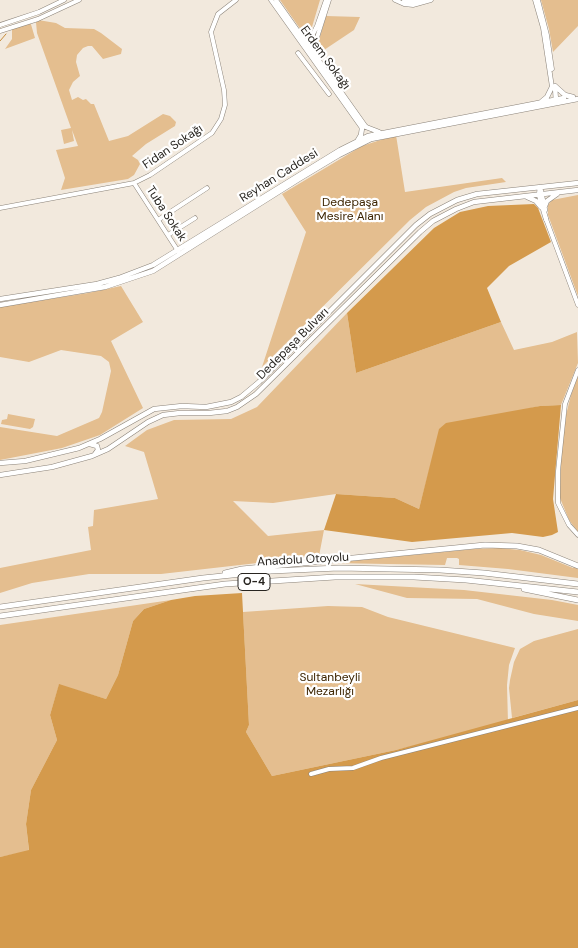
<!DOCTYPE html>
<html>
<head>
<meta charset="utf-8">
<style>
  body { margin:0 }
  canvas { display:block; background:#f2e9dd }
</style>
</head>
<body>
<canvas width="578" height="948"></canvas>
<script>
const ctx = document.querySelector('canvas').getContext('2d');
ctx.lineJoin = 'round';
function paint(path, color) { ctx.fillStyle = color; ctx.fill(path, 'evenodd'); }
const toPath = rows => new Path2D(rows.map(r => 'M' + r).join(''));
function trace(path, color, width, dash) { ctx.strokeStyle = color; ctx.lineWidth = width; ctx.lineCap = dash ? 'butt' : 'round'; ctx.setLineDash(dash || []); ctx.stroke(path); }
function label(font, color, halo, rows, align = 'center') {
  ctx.font = font + ' "DM Sans",sans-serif'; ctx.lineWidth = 4.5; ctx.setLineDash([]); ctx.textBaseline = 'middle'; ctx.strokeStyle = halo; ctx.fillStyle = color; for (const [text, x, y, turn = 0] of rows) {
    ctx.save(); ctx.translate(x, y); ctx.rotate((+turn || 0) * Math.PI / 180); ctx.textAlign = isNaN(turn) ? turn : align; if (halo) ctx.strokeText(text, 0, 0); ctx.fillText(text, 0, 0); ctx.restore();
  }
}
paint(toPath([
  [280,0,320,0,312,27,308,31,301,30],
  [541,0,578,0,578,26,553,52,549,29],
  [326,16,360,17,354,30,318,54,317,47],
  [38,20,56,23,65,28,94,29,101,33,122,49,121,54,103,59,92,46,88,46,83,48,77,55,76,62,80,76,73,82,69,90,72,100,78,97,83,100,86,99,91,104,94,104,109,141,128,136,163,114,170,116,176,122,175,126,146,144,132,156,138,160,140,164,134,175,128,179,61,190,65,178,56,150,78,146,72,130,74,141,64,144,61,130,71,128,37,33,36,22],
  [30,21,35,38,5,49,12,39,12,27],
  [396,135,405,192,502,178,506,182,466,188,454,192,426,207,410,220,262,367,306,232,282,194,362,146],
  [578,195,578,296,548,215,548,205,552,200],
  [121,286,143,322,111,341,143,408,100,435,62,448,0,460,0,427,57,436,99,418,102,412,111,371,109,362,101,356,61,350,29,362,0,357,0,307,88,293],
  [347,313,356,373,501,322,514,350,552,342,577,332,578,363,561,405,540,406,440,429,419,509,395,498,336,494,273,503,233,501,268,536,324,530,319,556,161,574,89,574,32,583,0,593,0,568,91,550,88,527,93,526,94,510,158,499,144,452,125,446,147,430,174,420,231,419,257,407],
  [578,376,578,532,569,520,560,498,561,457,566,415,571,395],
  [8,414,35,419,33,427,30,429,1,424,2,420,7,419],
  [499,548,520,550,541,555,573,568,574,567,578,569,578,578,508,569,459,565,459,559,457,558,447,558,445,565,330,563,474,549],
  [355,584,464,590,552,600,578,605,578,621,534,614,477,599,407,598],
  [171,600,144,609,133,621,118,675,106,699,59,685,50,715,57,740,31,790,26,824,29,851,0,857,0,625],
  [328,606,362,607,388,617,515,648,509,665,507,685,508,723,396,750,272,776,246,732,249,725,243,612],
  [578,629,578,700,512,718,509,688,510,680,514,662,520,649,534,641]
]), '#e4be8f');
paint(toPath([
  [534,204,538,208,551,242,509,266,487,288,501,322,356,373,347,313,434,228,460,212,488,206],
  [561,405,553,499,558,532,552,535,543,537,512,533,412,542,324,530,336,494,395,498,419,509,439,429,446,423,540,406],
  [242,593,249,725,246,732,272,776,396,750,578,700,578,948,0,948,0,857,29,850,26,824,31,790,57,740,50,715,59,684,106,699,118,675,133,621,144,609,171,600,195,596]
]), '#d49a4c');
trace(toPath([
  [0,41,6,34]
]), '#c58c3c', 1);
const minor = toPath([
  [271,0,362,128],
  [276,0,366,127],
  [395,0,404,4,413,5,431,0],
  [404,0,411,1,421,0],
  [535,0,543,28,552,87],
  [538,0,547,35,552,69],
  [0,25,39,12,64,0],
  [0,31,38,19,79,0],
  [307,46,317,26,326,0],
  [309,50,315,44,329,0],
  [298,53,329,94],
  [134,183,178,251],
  [0,208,134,183,150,175,212,133,221,119,225,105,224,90,211,32,218,14,236,0],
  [546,219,578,305],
  [158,220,207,188],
  [168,235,195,218],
  [578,370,565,404,558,471,558,503,569,525,578,535],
  [311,774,329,769,353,768,381,758,578,708]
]);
const major = toPath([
  [555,86,565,95,573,97],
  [555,86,556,102],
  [541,102,547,97,552,87],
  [366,127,379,132],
  [358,140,361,135,362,128],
  [540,187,539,195,546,219],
  [540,187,545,210],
  [527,197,536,201,541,207],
  [545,206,547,201,557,194],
  [0,299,97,284,119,278,153,265,340,150,368,136,564,98],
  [0,305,105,287,153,271,299,179,339,155,371,139,578,99],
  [90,444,97,446,98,450,95,454],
  [0,463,25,461,79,448,100,439,154,409,182,406,206,407,231,402,241,397,259,382,416,225,430,214,457,200,477,194,578,183],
  [0,475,52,467,92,456,108,449,148,422,163,415,180,413,209,413,227,411,237,407,256,394,420,232,433,221,456,209,474,202,578,190]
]);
const highway = toPath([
  [225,573,242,569,485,545,517,546,539,550,578,566],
  [524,589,578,600],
  [0,607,203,578,271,571,339,568,440,570,484,573,578,584],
  [0,616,225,584,335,577,414,577,466,580,578,592]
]);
trace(minor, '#8b8379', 5);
trace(major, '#8b8379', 5.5);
trace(highway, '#8b8379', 6);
trace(minor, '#fff', 4);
trace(major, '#fff', 4.5);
trace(highway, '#fff', 5);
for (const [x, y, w] of [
  [254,582,32]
]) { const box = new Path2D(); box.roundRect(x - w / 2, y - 8.5, w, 17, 4); ctx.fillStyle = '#fff'; ctx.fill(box); trace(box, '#282520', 1); }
label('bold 11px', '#282520', null, [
  ["O-4",254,582]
]);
label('12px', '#282520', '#fff', [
  ["Erdem Sokağı",325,58,54],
  ["Fidan Sokağı",173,147,-34],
  ["Reyhan Caddesi",279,176,-32],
  ["Tuba Sokak",166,214,57],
  ["Dedepaşa Bulvarı",293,344,-45],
  ["Anadolu Otoyolu",303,560,-3]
]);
label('12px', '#3d2502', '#fff', [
  ["Dedepaşa",350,203],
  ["Mesire Alanı",350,217],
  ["Sultanbeyli",330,678],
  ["Mezarlığı",330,692]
]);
</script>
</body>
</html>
